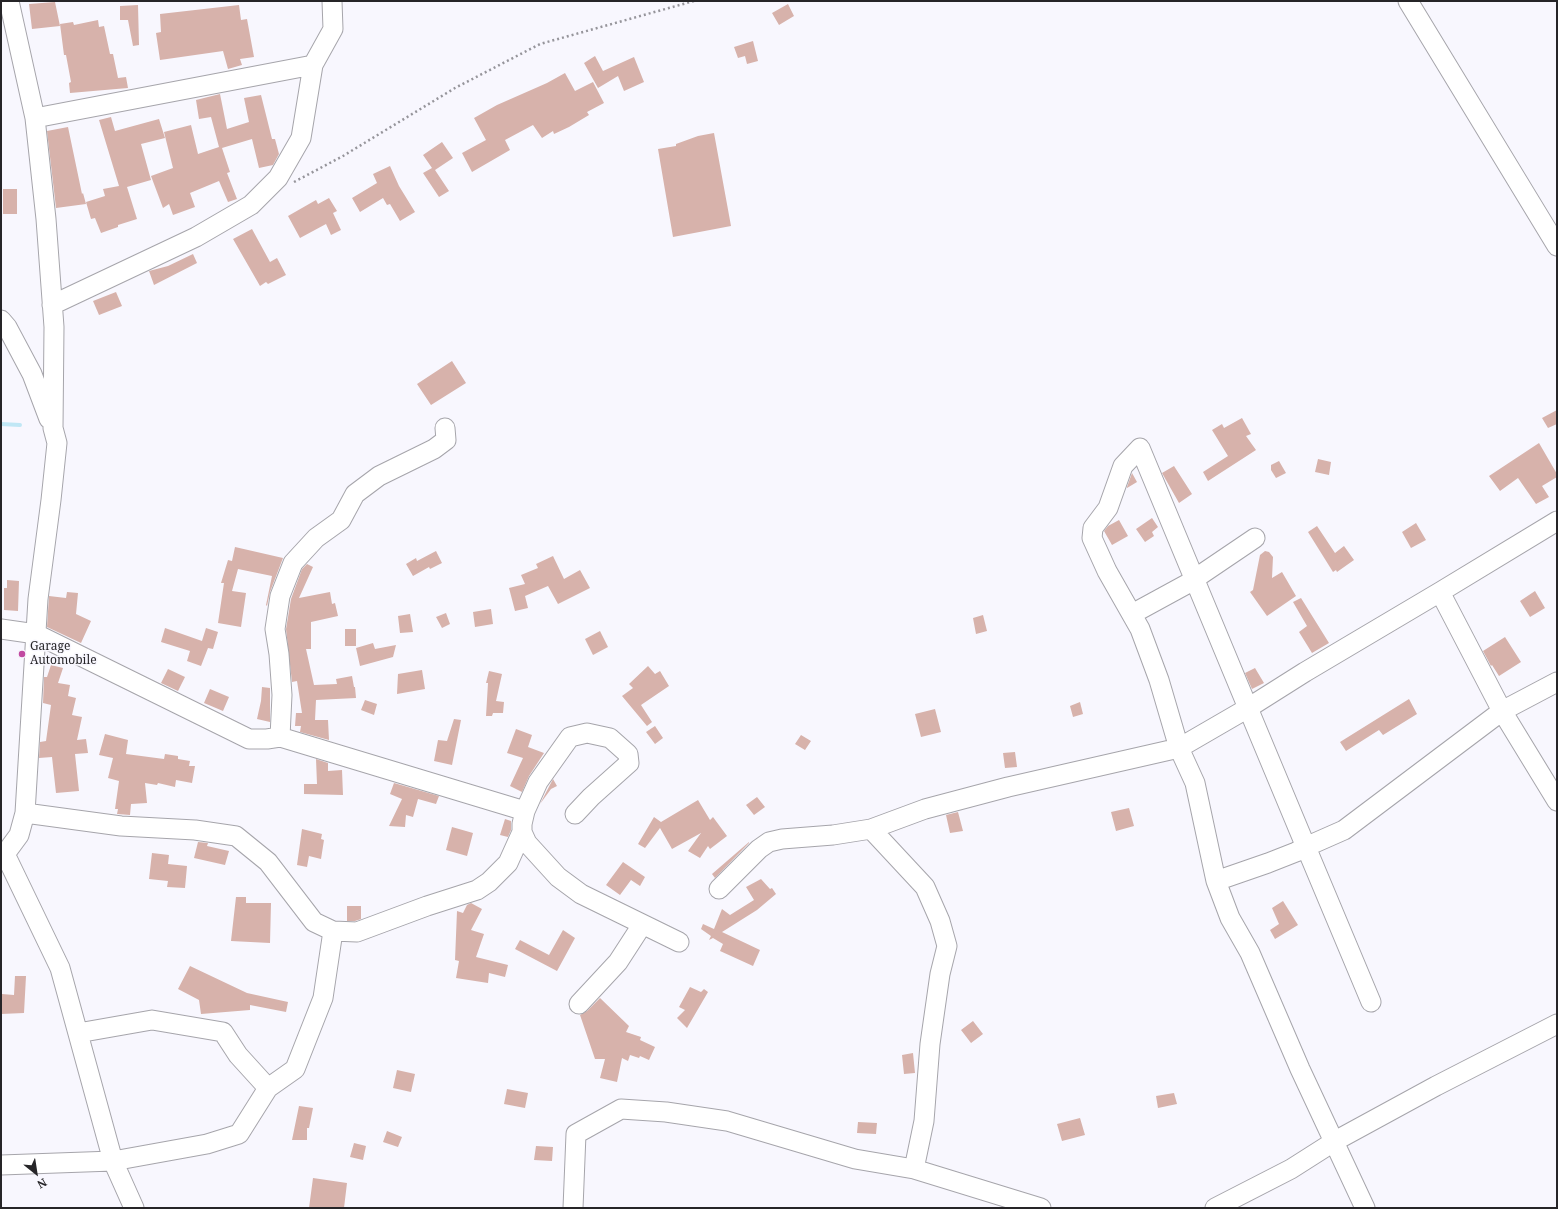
<!DOCTYPE html>
<html>
<head>
<meta charset="utf-8">
<style>
  body { margin:0 }
  #map { position:relative; width:1558px; height:1209px; overflow:hidden; background:#f8f7fe; font-family:"Noto Serif",serif }
  canvas { display:block }
  .frame { position:absolute; inset:0; border:2px solid #262528; pointer-events:none }
  .north { position:absolute; left:16px; top:1153px; width:40px; height:40px; -webkit-text-stroke:3px #f8f7fe; paint-order:stroke; rotate:150deg; font-size:11px; font-weight:700; line-height:16px; text-align:center; color:#262528 }
  .north::after { content:''; display:block; margin:auto; width:14px; height:18px; background:#262528; clip-path:polygon(50% 0,100% 100%,50% 72%,0 100%) }
</style>
</head>
<body>
<div id="map">
<canvas width="1558" height="1209"></canvas>
<div class="frame"></div>
<div class="north">N</div>
</div>
<script>
const ctx = document.querySelector('canvas').getContext('2d');
ctx.lineJoin = 'round';
const toPath = rows => new Path2D(rows.map(r => 'M' + r).join(''));
function trace(path, color, width, dash) { ctx.strokeStyle = color; ctx.lineWidth = width; ctx.lineCap = dash ? 'butt' : 'round'; ctx.setLineDash(dash || []); ctx.stroke(path); }
function paint(path, color) { ctx.fillStyle = color; ctx.fill(path, 'evenodd'); }
function label(font, color, halo, rows, align = 'center') {
  ctx.font = font + ' "Noto Serif",serif'; ctx.lineWidth = 3; ctx.setLineDash([]); ctx.textBaseline = 'middle'; ctx.strokeStyle = halo; ctx.fillStyle = color; for (const [text, x, y, turn = 0] of rows) {
    ctx.save(); ctx.translate(x, y); ctx.rotate((+turn || 0) * Math.PI / 180); ctx.textAlign = isNaN(turn) ? turn : align; if (halo) ctx.strokeText(text, 0, 0); ctx.fillText(text, 0, 0); ctx.restore();
  }
}
trace(toPath([
  [1,424,20,425]
]), '#c0e7f5', 4);
paint(toPath([
  [55,2,60,26,32,29,29,4],
  [788,4,794,16,779,25,772,13],
  [138,5,139,45,133,46,128,20,120,20,120,6],
  [239,5,241,20,247,19,254,57,240,59,242,65,228,69,223,51,160,60,156,33,161,32,160,14],
  [98,20,99,27,104,26,110,54,113,54,118,78,126,77,128,88,70,93,69,83,71,82,66,55,64,55,60,24,73,22,74,25],
  [753,41,758,61,747,64,745,56,738,58,734,47],
  [595,56,603,71,634,57,644,82,624,91,618,76,598,88,584,63],
  [565,73,575,91,593,82,604,103,587,112,589,115,569,127,554,134,553,131,542,138,533,125,505,140,510,150,472,172,462,153,486,140,474,118,497,105,547,83],
  [220,94,227,129,249,122,244,98,261,95,272,139,275,139,279,154,273,165,259,168,252,139,222,148,230,172,227,173,237,199,228,202,219,181,190,193,195,207,173,215,169,204,163,208,151,176,173,168,164,132,191,125,198,154,219,147,211,117,199,119,196,100],
  [111,117,115,131,159,119,165,138,141,144,151,180,127,187,137,219,118,225,118,227,101,233,95,218,91,219,86,202,105,196,103,189,119,186,99,120],
  [68,127,82,194,83,193,86,204,56,208,47,131],
  [714,133,731,226,673,237,658,149,676,146,676,144,698,136],
  [442,142,453,158,435,170,449,191,439,197,423,173,432,168,423,155],
  [390,166,399,186,415,212,400,221,390,204,387,205,383,198,360,212,352,198,377,183,373,174],
  [3,189,17,189,17,214,3,214],
  [329,198,337,211,333,213,341,230,331,235,326,224,300,238,288,216,316,200,318,204],
  [252,229,270,262,277,258,286,275,268,284,266,282,260,286,233,239],
  [193,254,197,263,154,285,149,271,168,266],
  [116,292,122,306,99,315,93,301],
  [452,361,466,383,431,405,417,384],
  [1557,410,1557,424,1548,428,1542,418],
  [1242,418,1251,434,1246,436,1256,450,1208,481,1203,472,1228,456,1212,430,1222,424,1224,428],
  [1539,443,1557,474,1557,477,1542,486,1549,497,1536,504,1518,478,1500,491,1489,476],
  [1318,459,1331,462,1329,475,1315,472],
  [1279,461,1286,473,1276,478,1271,470,1271,465],
  [1174,466,1192,494,1179,503,1162,473],
  [1132,473,1137,482,1127,488,1127,487],
  [1152,518,1158,527,1152,532,1154,536,1145,542,1136,529],
  [1119,520,1128,536,1112,545,1104,531,1108,526],
  [1416,523,1426,540,1411,548,1402,532],
  [1317,526,1335,553,1344,546,1354,560,1337,572,1336,570,1333,572,1308,532],
  [235,547,283,558,270,592,267,606,266,605,272,576,238,569,232,591,246,593,241,627,218,623,224,583,221,583,228,560,232,561],
  [436,551,442,563,430,569,429,567,413,576,406,564,416,558,417,561],
  [1265,551,1269,552,1273,557,1272,578,1282,572,1296,596,1267,616,1250,592,1253,590,1260,555],
  [553,556,564,579,580,570,590,588,558,604,548,586,525,596,528,608,515,611,509,588,525,584,521,575,538,568,536,564],
  [307,564,313,567,299,598,330,592,332,604,335,603,338,616,311,622,311,649,306,649,314,685,337,684,336,679,352,676,354,687,355,687,356,698,316,700,315,720,328,720,329,740,300,732,301,726,295,726,296,713,302,713,297,681,292,682,286,629,291,599,302,569],
  [7,580,19,581,18,611,4,610,4,588,7,588],
  [1535,591,1545,608,1530,617,1520,601],
  [67,592,78,593,76,614,91,621,81,643,47,627,49,596,66,598],
  [1301,598,1329,643,1312,653,1299,632,1307,626,1293,602],
  [491,609,493,624,475,627,473,612],
  [446,613,450,624,442,628,436,617],
  [410,614,413,632,400,633,398,616],
  [983,615,987,631,976,634,973,618],
  [165,628,202,641,206,628,218,632,213,649,208,648,201,666,187,661,190,651,161,642],
  [345,629,356,629,356,646,345,646],
  [600,631,608,647,593,655,585,639],
  [1505,637,1521,662,1499,676,1492,665,1491,666,1483,651],
  [373,643,375,649,396,645,393,657,360,666,356,648],
  [51,665,63,668,58,683,70,685,68,696,76,698,72,715,82,717,77,740,86,739,88,753,75,754,79,791,56,793,52,757,39,758,40,742,46,741,51,705,43,703,44,677,47,677],
  [648,666,655,674,660,671,669,686,641,705,652,722,647,726,622,696,633,688,629,684],
  [1255,668,1264,683,1252,689,1245,673],
  [168,669,185,677,178,691,161,683],
  [422,670,425,689,397,694,398,674],
  [489,671,502,674,496,701,504,702,503,713,493,713,492,716,486,716,488,683,486,683],
  [262,687,270,688,270,722,257,719,261,701],
  [210,689,229,697,223,711,204,703],
  [1409,699,1417,714,1383,735,1379,730,1346,751,1340,742],
  [365,700,377,704,374,715,361,710],
  [1080,702,1083,714,1073,717,1070,706],
  [935,709,941,732,921,737,915,714],
  [454,719,461,720,452,765,434,761,438,740,447,741],
  [655,726,663,738,655,744,646,732],
  [516,729,532,735,528,747,544,753,529,776,522,792,510,786,523,758,507,753],
  [105,734,128,740,126,754,164,759,165,754,178,756,178,759,190,761,189,766,195,766,192,783,176,780,175,787,158,783,157,785,145,783,147,803,131,804,130,815,117,814,118,809,115,809,119,781,108,778,113,758,99,755],
  [801,735,811,741,805,750,795,744],
  [1015,752,1017,767,1005,768,1003,753],
  [316,759,328,763,328,771,342,770,343,795,304,794,304,784,317,784],
  [553,779,557,786,551,789,540,804],
  [394,783,439,796,436,804,418,799,413,817,406,815,405,827,389,826,402,799,390,794],
  [757,797,765,807,754,815,746,805],
  [698,800,710,820,713,817,727,836,710,849,708,846,700,858,688,851,701,833,672,849,660,828,645,848,638,844,654,817,661,822],
  [1129,808,1134,826,1116,831,1111,812],
  [958,812,963,831,950,833,946,815],
  [505,819,511,821,511,830,508,837,500,835],
  [452,827,473,833,467,856,446,850],
  [302,829,322,834,321,839,324,840,321,859,309,856,307,867,297,865],
  [198,842,208,843,207,846,229,851,225,865,194,858],
  [749,842,749,843,715,878,712,874],
  [152,853,169,855,168,864,187,866,185,888,167,887,168,881,149,879],
  [623,862,645,877,640,886,631,880,620,895,606,885],
  [761,879,770,889,772,888,776,894,757,910,722,932,760,950,753,966,720,951,723,944,713,938,709,940,711,936,701,929,703,924,714,929,722,909,730,915,754,900,746,887],
  [236,897,246,897,246,903,271,903,270,943,231,941],
  [1283,901,1298,925,1275,939,1270,930,1279,924,1272,908],
  [471,903,482,909,471,930,484,934,476,957,508,965,505,977,489,973,488,983,456,978,459,961,455,960,457,911,463,913,467,905],
  [347,906,361,906,361,919,355,921,347,921],
  [563,930,575,938,557,971,515,949,520,940,549,955],
  [190,966,247,993,288,1002,286,1012,250,1005,250,1010,201,1014,199,1000,178,989],
  [15,976,26,976,24,1013,1,1014,2,994,14,995],
  [690,987,701,992,704,989,708,992,687,1028,677,1018,685,1010,679,1007],
  [600,998,629,1026,626,1032,641,1037,640,1040,655,1047,649,1060,640,1056,639,1058,630,1055,628,1061,622,1058,617,1082,600,1078,605,1059,595,1059,580,1015,587,1011],
  [973,1021,983,1034,971,1043,961,1030],
  [913,1053,915,1073,904,1074,902,1055],
  [397,1070,415,1074,411,1092,393,1088],
  [507,1089,528,1093,525,1108,504,1104],
  [1174,1093,1177,1104,1158,1108,1156,1096],
  [299,1106,313,1108,309,1128,307,1128,307,1140,292,1140],
  [1080,1118,1085,1135,1062,1141,1057,1124],
  [858,1122,877,1123,876,1134,857,1133],
  [387,1131,402,1137,398,1147,383,1142],
  [354,1143,366,1146,363,1160,350,1157],
  [536,1146,553,1147,552,1161,534,1160],
  [313,1178,347,1183,344,1208,309,1208]
]), '#d7b2ab');
const minor = toPath([
  [1408,1,1557,246],
  [35,118,313,65],
  [52,305,196,237,251,205,278,178,301,138,313,65,333,29,332,1],
  [1,320,7,327,32,374,49,419],
  [1440,592,1502,711,1557,801],
  [1132,614,1187,584,1255,538],
  [1,629,36,634,249,739,267,739,280,737,525,811],
  [280,737,282,695,279,654,275,629,280,596,293,563,316,538,341,520,355,494,379,476,434,449,446,440,445,428],
  [25,813,121,826,195,830,236,836,268,862,314,922,333,931,357,932,427,906,477,890,489,882,508,863,522,832],
  [575,814,591,797,629,763,628,754,610,738,587,733,570,737,538,782,525,811,522,824,522,832,527,843,558,877,581,894,679,942],
  [871,829,925,887,940,921,947,946,940,974,930,1044,924,1121,914,1169],
  [5,854,60,968,113,1161,134,1208],
  [1,858,5,854,19,835,25,813,38,599,51,500,57,443,53,428,54,327,46,219,35,118,9,1],
  [1216,881,1230,918,1250,953,1300,1069,1365,1208],
  [719,889,759,849,769,842,782,839,833,835,871,829,925,809,1008,787,1179,748,1248,708,1305,672,1440,592,1557,521],
  [1371,1002,1306,847,1248,708,1140,448,1123,466,1108,508,1093,528,1092,538,1107,571,1140,629,1159,680,1179,748,1195,783,1216,881,1268,863,1296,852,1310,845,1344,830,1502,711,1557,682],
  [579,1004,618,962,642,925],
  [78,1033,152,1020,223,1032,238,1055,268,1088],
  [1,1165,113,1161,207,1144,239,1134,268,1088,295,1069,323,998,333,931],
  [573,1208,576,1134,621,1109,666,1112,727,1121,855,1159,914,1169,1041,1208],
  [1215,1208,1291,1169,1335,1141,1436,1086,1557,1024]
]);
trace(minor, '#a6a5ab', 21);
trace(toPath([
  [294,182,343,156,455,88,540,44,694,1]
]), '#96959b', 2.5, [2, 3]);
trace(minor, '#fff', 19);
for (const [x, y, r, color] of [
  [22,654,4,"#c14ba1"]
]) { const dot = new Path2D(); dot.arc(x, y, r, 0, 2 * Math.PI); ctx.fillStyle = color; ctx.fill(dot); trace(dot, '#f8f7fe', 1.5); }
label('12px', '#262528', '#f8f7fe', [
  ["Garage",30,647],
  ["Automobile",30,661]
], 'left');
</script>
</body>
</html>
